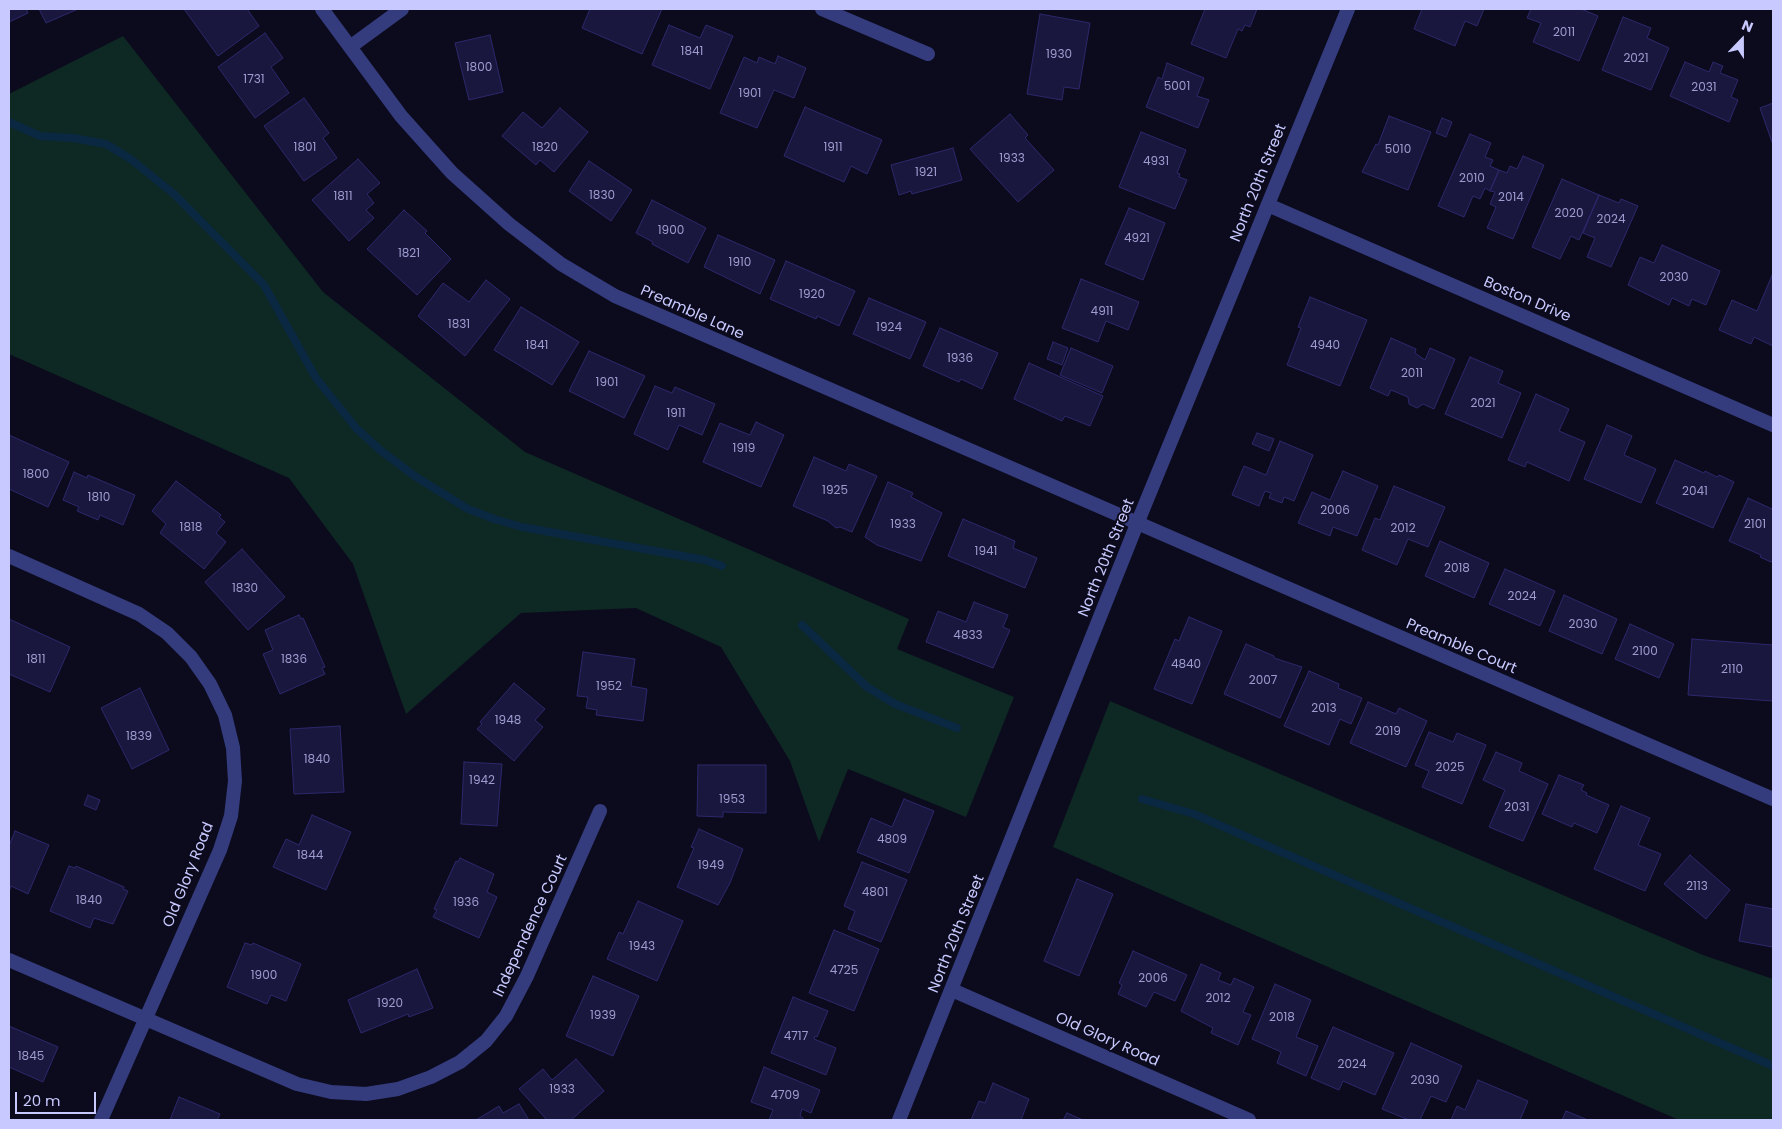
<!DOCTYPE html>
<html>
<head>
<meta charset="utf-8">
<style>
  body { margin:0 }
  #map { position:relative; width:1782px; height:1129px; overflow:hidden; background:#0c0b1e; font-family:Poppins,sans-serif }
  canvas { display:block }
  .frame { position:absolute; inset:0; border:10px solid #c8c9ff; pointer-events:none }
  .north { position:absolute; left:1717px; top:15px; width:50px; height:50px; -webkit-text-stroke:4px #0c0b1e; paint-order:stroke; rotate:22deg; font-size:14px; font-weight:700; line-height:20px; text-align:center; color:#c8c9ff }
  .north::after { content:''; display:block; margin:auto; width:18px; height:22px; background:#c8c9ff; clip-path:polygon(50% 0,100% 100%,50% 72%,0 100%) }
  .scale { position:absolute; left:15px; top:1092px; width:81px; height:22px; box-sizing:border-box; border:2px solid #c8c9ff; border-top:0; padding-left:6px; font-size:15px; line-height:18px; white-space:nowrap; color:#c8c9ff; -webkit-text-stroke:4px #0c0b1e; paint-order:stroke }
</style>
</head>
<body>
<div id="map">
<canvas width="1782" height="1129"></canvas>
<div class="frame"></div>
<div class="north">N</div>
<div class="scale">20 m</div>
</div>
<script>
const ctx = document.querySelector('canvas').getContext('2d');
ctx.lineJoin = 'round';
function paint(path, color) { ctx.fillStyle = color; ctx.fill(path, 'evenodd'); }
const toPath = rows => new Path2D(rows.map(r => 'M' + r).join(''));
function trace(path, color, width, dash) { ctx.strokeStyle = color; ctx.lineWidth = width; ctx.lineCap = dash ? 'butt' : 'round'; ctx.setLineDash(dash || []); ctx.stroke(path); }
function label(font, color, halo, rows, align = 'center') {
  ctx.font = font + ' Poppins,sans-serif'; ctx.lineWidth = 4; ctx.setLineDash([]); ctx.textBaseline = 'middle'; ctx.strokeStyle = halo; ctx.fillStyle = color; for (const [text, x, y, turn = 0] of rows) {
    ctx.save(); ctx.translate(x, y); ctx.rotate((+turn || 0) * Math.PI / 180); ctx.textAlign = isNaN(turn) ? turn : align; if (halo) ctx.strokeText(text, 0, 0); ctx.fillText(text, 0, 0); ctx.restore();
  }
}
paint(toPath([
  [123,36,323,292,525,452,909,619,897,649,1014,697,966,817,848,769,819,842,790,761,721,647,636,608,521,613,406,714,353,564,289,478,9,354,9,94],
  [1110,701,1703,955,1773,979,1773,1120,1679,1120,1053,847]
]), '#0e2823');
trace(toPath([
  [9,122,40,136,73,138,106,144,132,160,174,194,264,285,316,378,356,428,380,450,416,477,468,509,494,519,522,527,705,560,722,566],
  [802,625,867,687,895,704,957,728],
  [1142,799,1194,814,1773,1066]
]), '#0b2842', 8);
const building = toPath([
  [9,9,26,9,28,13,9,22,9,9],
  [39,9,78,9,46,23,39,9],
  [184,9,247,9,259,26,218,56,184,9],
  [590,9,662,9,642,54,582,28,590,9],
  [1205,9,1257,9,1250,27,1245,25,1242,31,1238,29,1226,58,1191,44,1205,9],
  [1422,9,1484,9,1477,26,1465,21,1455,46,1414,29,1422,9],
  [1531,9,1581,9,1598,16,1579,61,1533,42,1541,23,1527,18,1531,9],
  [1040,14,1090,23,1079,89,1064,87,1062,100,1027,94,1040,14],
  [1623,17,1651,28,1647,38,1669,48,1651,90,1602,70,1623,17],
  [669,25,700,38,706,25,733,36,710,89,652,65,669,25],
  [265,33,283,58,271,67,289,93,255,118,218,67,265,33],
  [490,35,503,92,469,100,455,43,490,35],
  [778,56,806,68,794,98,774,90,757,128,720,113,744,57,757,63,759,57,775,64,778,56],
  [1685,62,1709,72,1713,62,1723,66,1720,73,1738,80,1731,97,1738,100,1729,122,1670,96,1685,62],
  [1167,63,1204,78,1197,96,1209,100,1198,128,1146,107,1158,77,1162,79,1167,63],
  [304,98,329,133,323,138,337,158,304,181,264,126,304,98],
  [1773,103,1773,145,1760,108,1773,103],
  [805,107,882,140,867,174,851,166,844,182,784,156,805,107],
  [560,108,588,132,554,172,540,160,536,165,502,136,523,112,542,128,560,108],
  [1010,114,1028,135,1025,138,1054,170,1018,202,970,149,1010,114],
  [1389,116,1431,132,1408,190,1362,172,1376,144,1378,145,1389,116],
  [1442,118,1452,122,1446,137,1436,133,1442,118],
  [1141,132,1186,150,1177,173,1180,174,1179,177,1187,180,1175,209,1119,187,1141,132],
  [1470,134,1491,143,1485,157,1493,160,1490,166,1499,170,1490,191,1485,188,1480,199,1473,196,1464,217,1438,206,1470,134],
  [953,148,962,180,912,194,911,191,899,195,891,165,953,148],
  [1523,156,1544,165,1513,239,1487,228,1496,207,1490,204,1495,192,1490,191,1499,170,1507,173,1510,166,1517,169,1523,156],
  [358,159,380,183,367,194,374,203,366,210,374,218,349,241,312,200,358,159],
  [589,161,632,190,611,221,569,191,589,161],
  [1562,179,1599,195,1579,240,1571,236,1560,259,1532,247,1562,179],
  [1599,195,1619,203,1621,199,1638,206,1611,267,1587,257,1595,238,1583,233,1599,195],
  [652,200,706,228,688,263,652,244,653,242,636,233,652,200],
  [1129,208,1165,223,1143,280,1105,264,1129,208],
  [404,210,427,231,425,233,451,259,417,295,367,249,404,210],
  [718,235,775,260,760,294,704,267,718,235],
  [1662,245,1720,271,1706,305,1692,299,1689,306,1672,298,1669,305,1628,285,1640,257,1654,263,1662,245],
  [786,261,855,291,839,326,817,316,816,319,770,299,786,261],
  [1773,273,1773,346,1754,337,1751,344,1719,330,1732,300,1757,311,1773,273],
  [1081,279,1139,302,1128,330,1106,321,1098,342,1062,328,1081,279],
  [486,280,510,299,465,356,418,316,443,283,469,302,486,280],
  [1310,297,1367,320,1340,386,1287,365,1301,328,1298,327,1310,297],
  [869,298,926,322,910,359,853,334,869,298],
  [521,307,579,342,552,385,494,350,521,307],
  [940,328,998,353,982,389,961,379,959,382,923,366,940,328],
  [1391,338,1416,349,1415,353,1425,360,1430,348,1455,359,1434,409,1423,404,1417,408,1409,404,1408,397,1391,390,1388,396,1370,388,1391,338],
  [1053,342,1068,348,1062,365,1047,359,1053,342],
  [1071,348,1113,366,1102,393,1060,375,1071,348],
  [589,351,645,376,624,418,569,391,589,351],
  [1470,357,1503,371,1498,383,1521,393,1502,438,1445,414,1470,357],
  [1029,363,1103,396,1090,426,1065,416,1062,421,1014,399,1029,363],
  [655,386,672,393,675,387,715,404,702,435,679,425,668,450,634,434,655,386],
  [1536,394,1569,409,1559,431,1585,442,1569,481,1527,462,1525,467,1508,460,1536,394],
  [756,422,784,435,761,487,703,462,720,423,750,435,756,422],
  [1607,425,1632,436,1624,455,1656,469,1641,503,1584,479,1607,425],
  [1257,433,1274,439,1269,451,1252,444,1257,433],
  [9,435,69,462,48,507,9,489,9,435],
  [1280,441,1313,455,1294,501,1284,497,1282,503,1269,498,1271,493,1265,491,1259,506,1232,495,1244,466,1266,475,1280,441],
  [814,457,846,471,849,464,877,476,852,532,840,527,836,528,828,521,793,506,814,457],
  [1675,460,1704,473,1705,471,1717,477,1719,475,1734,482,1713,528,1656,503,1675,460],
  [1343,471,1378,486,1357,536,1333,527,1330,536,1298,523,1312,492,1330,500,1343,471],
  [74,472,87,478,88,475,135,495,123,525,100,515,98,520,77,511,79,507,63,500,74,472],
  [176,481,221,515,219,517,225,522,216,533,226,542,204,569,160,533,166,524,152,511,176,481],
  [888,482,913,493,911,497,942,513,921,561,877,545,865,537,888,482],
  [1394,486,1445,507,1428,547,1408,539,1397,565,1362,550,1375,518,1380,520,1394,486],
  [1748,498,1772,509,1773,506,1773,560,1771,562,1760,557,1761,555,1729,541,1748,498],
  [963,519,1015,541,1013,548,1037,558,1025,588,948,556,963,519],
  [1440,541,1489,563,1474,598,1425,576,1440,541],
  [242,549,285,597,248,630,205,582,242,549],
  [1505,569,1555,591,1540,626,1489,604,1505,569],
  [1564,595,1617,619,1602,654,1549,631,1564,595],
  [974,602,1008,615,1003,627,1010,630,993,668,926,642,938,611,966,622,974,602],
  [299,615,301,619,303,618,325,667,322,668,325,674,280,694,263,654,273,650,265,630,299,615],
  [1189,617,1222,631,1192,704,1154,689,1175,639,1179,641,1189,617],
  [9,619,70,647,50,692,9,674,9,619],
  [1630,624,1674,644,1659,678,1615,659,1630,624],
  [1692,639,1773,645,1773,701,1688,695,1692,639],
  [1246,644,1274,656,1274,658,1302,667,1280,718,1224,694,1246,644],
  [583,652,635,659,631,686,647,689,643,721,596,715,597,710,586,708,588,697,577,696,583,652],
  [1309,671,1339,684,1338,688,1362,698,1351,724,1340,719,1329,745,1284,726,1309,671],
  [514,683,545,709,535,720,543,727,514,761,477,729,482,724,480,722,514,683],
  [140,688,169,750,132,769,101,708,140,688],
  [1368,702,1396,714,1399,708,1427,721,1406,767,1350,743,1368,702],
  [340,726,344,792,294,794,290,729,340,726],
  [1429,732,1453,742,1457,733,1486,745,1462,804,1422,787,1429,771,1415,765,1429,732],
  [1496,752,1522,763,1519,771,1548,784,1523,841,1489,827,1505,790,1483,780,1496,752],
  [464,762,502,764,497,826,461,824,464,762],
  [698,765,766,765,766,813,723,812,723,817,697,816,698,765],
  [1559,775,1584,785,1581,790,1587,793,1586,795,1609,805,1597,833,1574,823,1572,827,1542,814,1559,775],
  [88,795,100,800,96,810,84,805,88,795],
  [904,799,934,811,909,873,857,852,871,818,892,827,904,799],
  [1621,806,1650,818,1638,845,1661,854,1645,891,1594,869,1621,806],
  [312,815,351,832,326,890,273,867,286,839,299,845,312,815],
  [699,829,743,849,730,883,718,905,677,887,694,848,691,847,699,829],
  [15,831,49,845,28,894,11,886,9,892,9,846,15,831],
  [1690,855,1730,890,1706,919,1664,884,1690,855],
  [460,858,494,874,487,892,497,897,479,938,433,917,437,910,434,909,456,861,458,862,460,858],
  [862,862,907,880,881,942,848,929,855,911,844,906,862,862],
  [69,866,75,868,76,866,124,887,123,889,128,891,113,924,94,918,90,928,50,911,69,866],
  [1077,879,1113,894,1079,976,1044,961,1077,879],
  [638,901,683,921,657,981,607,959,619,932,623,934,638,901],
  [1746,904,1773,909,1773,947,1739,941,1746,904],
  [834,930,879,949,854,1011,809,993,834,930],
  [245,943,252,945,253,943,301,964,286,1001,271,995,267,1004,227,987,245,943],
  [1133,951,1187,975,1175,1001,1154,992,1146,1007,1118,994,1122,985,1119,983,1133,951],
  [1201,964,1221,973,1218,980,1231,985,1234,978,1254,987,1243,1012,1251,1015,1238,1045,1211,1033,1213,1028,1181,1011,1201,964],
  [417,969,433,1008,409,1017,408,1014,361,1033,348,1000,417,969],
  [593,976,639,996,613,1056,566,1036,593,976],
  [1275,984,1311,1000,1296,1037,1318,1046,1306,1076,1277,1063,1281,1052,1252,1039,1275,984],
  [793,997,828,1011,817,1037,815,1036,814,1039,836,1048,826,1075,771,1053,793,997],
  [9,1026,58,1047,43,1082,9,1067,9,1026],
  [1333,1027,1394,1053,1375,1095,1343,1081,1339,1090,1311,1078,1333,1027],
  [1411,1043,1462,1066,1446,1102,1431,1096,1420,1120,1409,1120,1382,1109,1411,1043],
  [576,1059,604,1091,571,1120,547,1120,519,1089,543,1069,552,1080,576,1059],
  [764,1067,820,1090,811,1113,802,1109,800,1116,803,1118,802,1120,769,1120,773,1110,751,1102,764,1067],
  [1478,1080,1528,1101,1520,1120,1451,1120,1457,1106,1465,1110,1478,1080],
  [993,1083,1029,1099,1021,1120,971,1120,979,1101,985,1103,993,1083],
  [179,1097,220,1114,217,1120,170,1120,179,1097],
  [519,1104,529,1120,476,1120,499,1106,503,1113,519,1104],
  [1566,1111,1588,1120,1562,1120,1566,1111],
  [1067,1113,1083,1120,1063,1120,1067,1113]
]);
paint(building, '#1a173f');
trace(building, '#2d286b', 1);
trace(toPath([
  [322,9,401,116,452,173,509,224,561,264,615,296,1773,799],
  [822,9,928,54],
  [350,47,402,9],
  [1268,205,1773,425],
  [9,556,139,614,167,633,191,657,210,684,225,715,233,748,235,781,231,816,220,850,101,1120],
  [9,960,297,1084,331,1092,366,1094,398,1089,431,1077,460,1062,486,1041,506,1016,527,976,600,811],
  [952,990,1249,1120]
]), '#353c7e', 14);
trace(toPath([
  [899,1120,1137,524,1348,9]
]), '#353c7e', 14);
label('12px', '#9c9ccf', null, [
  ["2011",1564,33],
  ["1841",692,52],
  ["1930",1059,55],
  ["2021",1636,59],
  ["1800",479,68],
  ["1731",254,80],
  ["5001",1177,87],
  ["2031",1704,88],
  ["1901",750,94],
  ["1801",305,148],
  ["1820",545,148],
  ["1911",833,148],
  ["5010",1398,150],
  ["1933",1012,159],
  ["4931",1156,162],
  ["1921",926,173],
  ["2010",1472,179],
  ["1830",602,196],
  ["1811",343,197],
  ["2014",1511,198],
  ["2020",1569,214],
  ["2024",1611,220],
  ["1900",671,231],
  ["4921",1137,239],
  ["1821",409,254],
  ["1910",740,263],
  ["2030",1674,278],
  ["1920",812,295],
  ["4911",1102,312],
  ["1831",459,325],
  ["1924",889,328],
  ["1841",537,346],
  ["4940",1325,346],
  ["1936",960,359],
  ["2011",1412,374],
  ["1901",607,383],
  ["2021",1483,404],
  ["1911",676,414],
  ["1919",744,449],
  ["1800",36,475],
  ["1925",835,491],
  ["2041",1695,492],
  ["1810",99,498],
  ["2006",1335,511],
  ["1933",903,525],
  ["2101",1755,525],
  ["1818",191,528],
  ["2012",1403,529],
  ["1941",986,552],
  ["2018",1457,569],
  ["1830",245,589],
  ["2024",1522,597],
  ["2030",1583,625],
  ["4833",968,636],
  ["2100",1645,652],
  ["1811",36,660],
  ["1836",294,660],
  ["4840",1186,665],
  ["2110",1732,670],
  ["2007",1263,681],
  ["1952",609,687],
  ["2013",1324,709],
  ["1948",508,721],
  ["2019",1388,732],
  ["1839",139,737],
  ["1840",317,760],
  ["2025",1450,768],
  ["1942",482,781],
  ["1953",732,800],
  ["2031",1517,808],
  ["4809",892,840],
  ["1844",310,856],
  ["1949",711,866],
  ["2113",1697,887],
  ["4801",875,893],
  ["1840",89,901],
  ["1936",466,903],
  ["1943",642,947],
  ["4725",844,971],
  ["1900",264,976],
  ["2006",1153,979],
  ["2012",1218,999],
  ["1920",390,1004],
  ["1939",603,1016],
  ["2018",1282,1018],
  ["4717",796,1037],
  ["1845",31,1057],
  ["2024",1352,1065],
  ["2030",1425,1081],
  ["1933",562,1090],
  ["4709",785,1096]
]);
label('15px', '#c8c9ff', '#0c0b1e', [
  ["North 20th Street",1259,183,-68],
  ["Boston Drive",1527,300,23],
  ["Preamble Lane",692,313,24],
  ["North 20th Street",1107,558,-68],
  ["Preamble Court",1461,647,23],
  ["Old Glory Road",189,875,-68],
  ["Independence Court",531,926,-65],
  ["North 20th Street",957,934,-68],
  ["Old Glory Road",1107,1040,24]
]);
</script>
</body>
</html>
